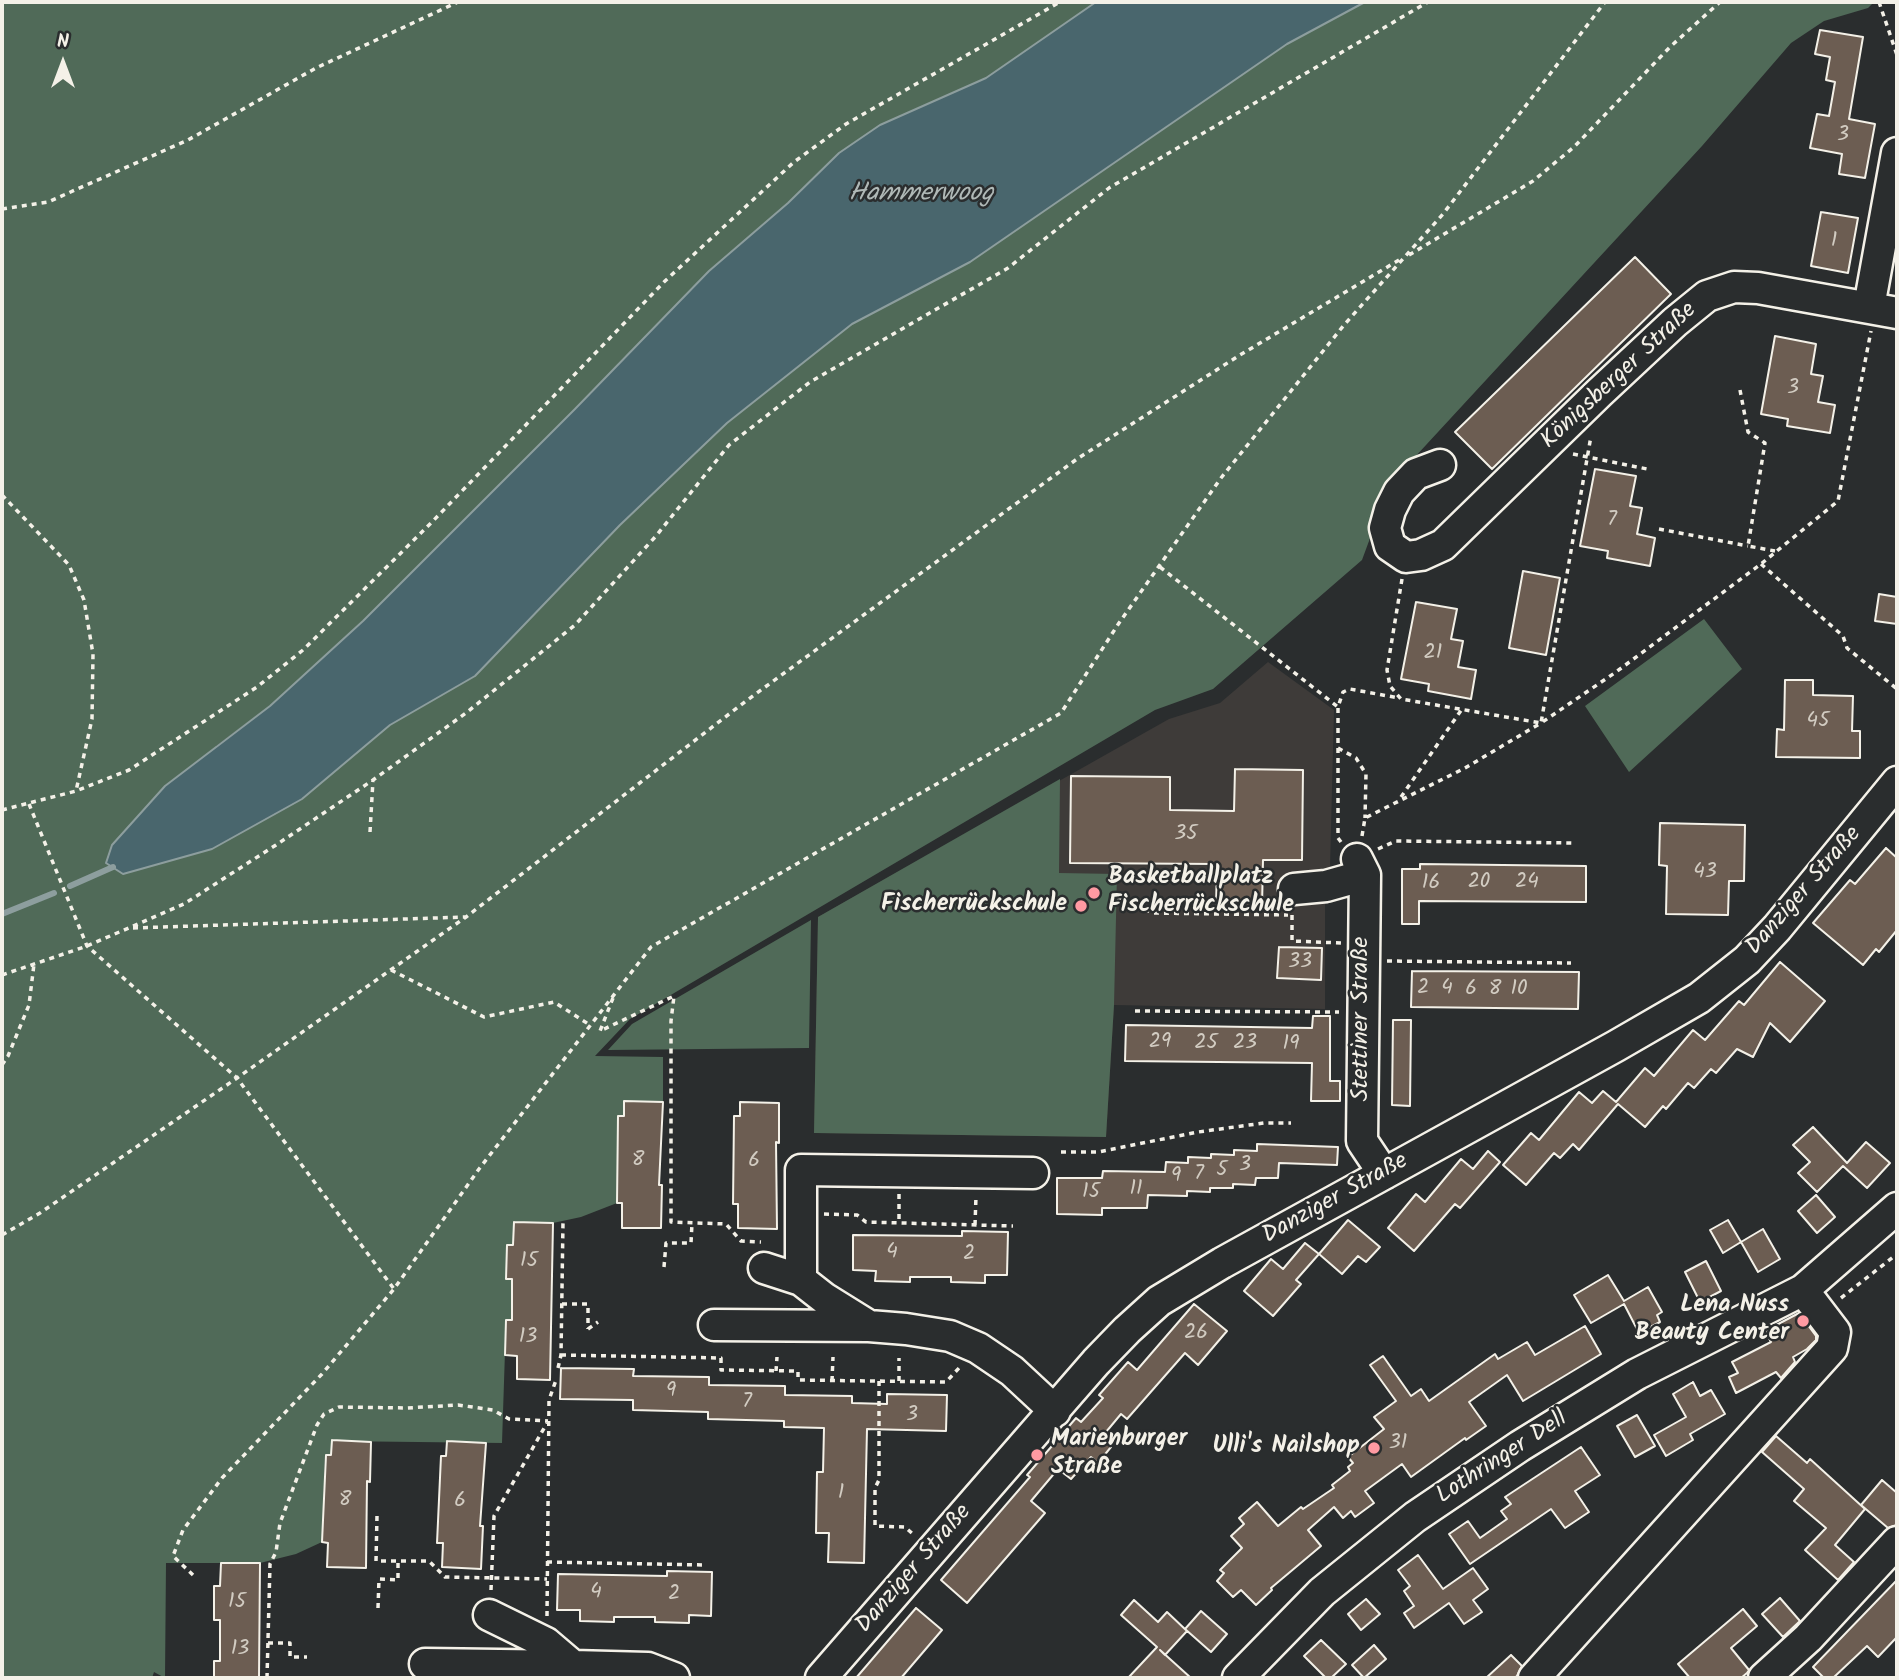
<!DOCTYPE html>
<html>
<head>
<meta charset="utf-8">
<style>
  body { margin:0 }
  #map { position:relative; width:1899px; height:1680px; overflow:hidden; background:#2a2d2e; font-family:Kalam,sans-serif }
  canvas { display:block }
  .frame { position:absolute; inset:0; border:4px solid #f4f1e8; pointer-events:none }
  .north { position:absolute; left:28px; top:28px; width:70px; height:70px; -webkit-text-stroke:5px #2a2d2e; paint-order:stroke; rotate:0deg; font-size:19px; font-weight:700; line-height:28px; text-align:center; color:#f4f1e8 }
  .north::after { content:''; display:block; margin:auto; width:24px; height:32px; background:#f4f1e8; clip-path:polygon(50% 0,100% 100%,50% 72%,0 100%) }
</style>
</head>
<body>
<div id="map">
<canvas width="1899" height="1680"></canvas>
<div class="frame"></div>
<div class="north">N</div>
</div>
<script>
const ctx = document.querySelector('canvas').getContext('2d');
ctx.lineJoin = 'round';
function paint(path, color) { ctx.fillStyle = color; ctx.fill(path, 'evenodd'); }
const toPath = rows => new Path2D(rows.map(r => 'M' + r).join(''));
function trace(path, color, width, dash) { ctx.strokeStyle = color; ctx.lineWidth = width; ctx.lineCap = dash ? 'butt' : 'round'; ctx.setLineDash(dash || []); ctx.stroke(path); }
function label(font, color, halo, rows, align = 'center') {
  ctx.font = font + ' Kalam,sans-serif'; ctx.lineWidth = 5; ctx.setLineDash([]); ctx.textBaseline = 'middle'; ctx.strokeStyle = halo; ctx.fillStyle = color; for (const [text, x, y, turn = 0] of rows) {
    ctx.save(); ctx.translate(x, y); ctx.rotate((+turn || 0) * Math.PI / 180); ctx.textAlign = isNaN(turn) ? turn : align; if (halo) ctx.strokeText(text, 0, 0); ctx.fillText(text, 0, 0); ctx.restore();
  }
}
paint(toPath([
  [1268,662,1334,710,1330,868,1325,875,1325,1009,1114,1005,1106,1137,814,1133,818,917,1169,719,1220,703]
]), '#3e3b39');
paint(toPath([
  [2,2,1096,2,986,78,944,97,839,153,788,203,709,271,575,409,363,621,270,706,216,746,302,799,390,725,475,676,620,525,727,423,852,324,970,262,1287,44,1365,2,1874,2,1868,8,1824,21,1791,43,1702,146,1390,484,1362,560,1213,689,1155,710,630,1019,595,1056,663,1057,663,1102,624,1102,624,1116,618,1116,617,1203,581,1217,553,1223,514,1222,513,1245,507,1245,512,1279,512,1320,506,1321,502,1443,332,1441,331,1455,325,1455,322,1542,296,1554,260,1563,166,1563,165,1678,154,1672,152,1678,2,1678],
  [1704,619,1742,669,1629,772,1585,706],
  [1060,779,1059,873,1117,874,1114,1005,1106,1137,814,1133,818,917],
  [811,920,809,1048,608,1050,632,1024]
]), '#506a58');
const water = toPath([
  [1096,2,1365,2,1287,44,970,262,852,324,727,423,620,525,475,676,390,725,302,799,212,849,123,874,106,863,112,845,165,786,270,706,363,621,575,409,709,271,788,203,839,153,880,125,986,78,1096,2]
]);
paint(water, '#49666d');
trace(water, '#8d9e9e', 2);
trace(toPath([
  [70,886,113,867],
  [2,914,54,893]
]), '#8d9e9e', 6);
const building = toPath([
  [1820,30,1863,37,1849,119,1875,124,1865,178,1839,174,1842,154,1810,148,1817,114,1829,116,1835,82,1826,80,1830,57,1815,54,1820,30],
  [1821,212,1858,218,1848,273,1811,266,1821,212],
  [1635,257,1671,294,1492,469,1455,432,1635,257],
  [1775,336,1816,344,1811,374,1823,376,1818,402,1835,405,1830,433,1787,426,1788,419,1761,414,1775,336],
  [1595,469,1636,476,1630,506,1642,508,1637,534,1655,538,1650,566,1607,558,1608,551,1580,546,1595,469],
  [1523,571,1560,578,1546,655,1509,648,1523,571],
  [1879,594,1897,597,1897,624,1875,621,1879,594],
  [1416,602,1457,609,1451,639,1463,641,1458,667,1476,670,1471,699,1428,691,1429,684,1401,679,1416,602],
  [1785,680,1813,680,1813,695,1853,696,1852,731,1860,731,1860,758,1776,757,1777,729,1784,730,1785,680],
  [1235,769,1303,770,1302,860,1263,860,1262,907,1216,907,1217,864,1070,863,1071,776,1170,777,1170,810,1234,811,1235,769],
  [1660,823,1745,825,1744,881,1729,881,1728,915,1666,914,1667,866,1659,865,1660,823],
  [1886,848,1897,858,1897,930,1879,952,1876,949,1863,965,1813,923,1850,880,1855,884,1886,848],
  [1420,864,1586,866,1586,902,1419,901,1419,924,1402,924,1402,869,1420,869,1420,864],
  [1279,947,1322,948,1321,980,1277,978,1279,947],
  [1780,962,1825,1001,1790,1042,1770,1023,1753,1057,1737,1049,1716,1073,1711,1069,1694,1088,1688,1083,1666,1109,1663,1106,1645,1127,1618,1104,1579,1150,1573,1144,1560,1158,1554,1153,1526,1185,1503,1165,1531,1133,1539,1140,1579,1092,1592,1103,1603,1091,1616,1102,1645,1068,1654,1076,1693,1030,1705,1040,1739,1001,1744,1005,1780,962],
  [1412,971,1579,972,1578,1009,1411,1007,1412,971],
  [1313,1016,1330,1016,1330,1081,1340,1081,1340,1101,1311,1101,1312,1063,1125,1061,1126,1025,1312,1028,1313,1016],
  [1393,1020,1411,1020,1410,1106,1392,1105,1393,1020],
  [624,1101,663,1102,659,1185,662,1185,661,1228,622,1228,622,1203,617,1203,618,1116,624,1116,624,1101],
  [740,1102,779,1103,779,1143,776,1142,777,1229,738,1228,738,1204,733,1204,734,1116,740,1116,740,1102],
  [1813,1127,1847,1163,1866,1142,1890,1163,1867,1188,1843,1166,1817,1192,1798,1173,1810,1162,1793,1145,1813,1127],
  [1257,1144,1338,1147,1337,1165,1279,1163,1278,1178,1256,1178,1255,1185,1233,1184,1233,1188,1210,1188,1210,1192,1187,1191,1187,1196,1148,1195,1147,1208,1102,1208,1102,1215,1057,1214,1057,1178,1102,1178,1103,1171,1165,1172,1166,1162,1188,1163,1188,1157,1211,1158,1211,1154,1234,1155,1234,1150,1257,1151,1257,1144],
  [1488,1151,1500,1162,1460,1208,1455,1204,1414,1251,1388,1228,1416,1194,1425,1202,1461,1159,1473,1169,1488,1151],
  [1816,1195,1835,1217,1817,1233,1798,1211,1816,1195],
  [1348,1220,1380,1247,1366,1262,1358,1256,1342,1274,1319,1254,1348,1220],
  [1728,1220,1741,1242,1723,1253,1710,1230,1728,1220],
  [514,1222,553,1223,550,1380,517,1379,517,1356,505,1355,506,1320,512,1320,512,1279,506,1279,507,1245,513,1245,514,1222],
  [1763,1229,1780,1259,1758,1272,1741,1242,1763,1229],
  [962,1231,1008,1232,1007,1275,985,1275,985,1283,951,1282,951,1277,910,1277,910,1282,875,1281,876,1271,853,1270,853,1235,962,1236,962,1231],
  [1305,1243,1319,1254,1296,1280,1301,1284,1273,1316,1244,1291,1271,1259,1283,1269,1305,1243],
  [1706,1261,1721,1291,1700,1302,1685,1272,1706,1261],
  [1608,1275,1624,1301,1648,1287,1662,1312,1657,1315,1660,1322,1639,1333,1624,1304,1591,1323,1574,1295,1608,1275],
  [1194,1304,1227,1331,1198,1365,1185,1353,1127,1419,1121,1414,1101,1438,1111,1447,1098,1463,1091,1457,1071,1479,1058,1469,1031,1501,1045,1513,967,1603,941,1580,1030,1477,1027,1475,1076,1418,1081,1422,1103,1398,1099,1395,1128,1362,1137,1370,1194,1304],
  [1799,1313,1816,1336,1816,1340,1807,1349,1793,1357,1795,1362,1781,1378,1776,1372,1736,1393,1729,1377,1738,1373,1732,1362,1771,1342,1765,1331,1799,1313],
  [1585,1326,1601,1354,1523,1401,1507,1375,1469,1402,1486,1426,1466,1440,1465,1438,1411,1477,1402,1464,1365,1491,1374,1503,1355,1517,1351,1511,1343,1518,1334,1507,1308,1530,1321,1546,1271,1588,1272,1590,1256,1605,1241,1590,1233,1597,1217,1581,1224,1573,1220,1570,1242,1548,1231,1536,1244,1524,1239,1518,1257,1502,1278,1526,1301,1507,1303,1509,1334,1488,1332,1485,1350,1471,1348,1467,1353,1463,1348,1457,1384,1429,1374,1417,1396,1401,1370,1365,1383,1356,1411,1396,1421,1389,1429,1401,1495,1354,1498,1359,1527,1342,1535,1355,1585,1326],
  [561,1368,634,1369,633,1376,709,1377,709,1385,785,1386,785,1395,852,1396,852,1403,887,1404,887,1394,947,1395,946,1431,867,1429,864,1563,828,1562,829,1533,816,1533,817,1472,823,1472,824,1428,784,1427,784,1421,708,1419,708,1412,633,1410,633,1400,560,1399,561,1368],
  [1693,1382,1700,1396,1711,1390,1725,1414,1690,1434,1693,1440,1666,1456,1654,1435,1686,1417,1673,1394,1693,1382],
  [1637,1415,1655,1446,1635,1457,1617,1426,1637,1415],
  [1776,1436,1807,1463,1810,1459,1865,1509,1835,1545,1854,1562,1838,1580,1805,1550,1826,1528,1794,1501,1804,1489,1762,1452,1776,1436],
  [332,1440,371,1442,370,1482,367,1481,366,1568,327,1567,328,1543,322,1542,326,1455,331,1455,332,1440],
  [447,1441,486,1443,480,1526,483,1526,481,1569,442,1567,443,1543,437,1543,441,1456,446,1456,447,1441],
  [1581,1447,1600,1475,1575,1491,1589,1512,1565,1528,1551,1509,1470,1564,1449,1534,1468,1521,1480,1538,1507,1519,1501,1511,1511,1504,1505,1497,1581,1447],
  [1882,1480,1897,1493,1897,1525,1888,1528,1861,1505,1882,1480],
  [1418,1555,1443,1589,1473,1568,1488,1589,1473,1600,1482,1612,1464,1624,1449,1603,1414,1628,1404,1613,1414,1606,1404,1591,1410,1586,1398,1570,1418,1555],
  [221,1563,260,1563,259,1678,214,1678,214,1661,220,1661,220,1620,214,1620,214,1586,220,1586,221,1563],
  [667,1571,712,1572,711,1616,689,1615,689,1623,655,1622,655,1617,614,1617,614,1622,580,1621,580,1610,557,1610,558,1574,667,1576,667,1571],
  [1897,1580,1897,1637,1878,1657,1867,1646,1833,1678,1824,1678,1813,1667,1897,1580],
  [1780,1598,1800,1621,1783,1637,1762,1614,1780,1598],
  [1366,1599,1380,1614,1361,1630,1348,1614,1366,1599],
  [1134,1600,1158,1622,1167,1612,1187,1631,1165,1655,1160,1650,1191,1678,1128,1678,1157,1647,1121,1615,1134,1600],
  [916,1608,942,1630,901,1678,856,1678,916,1608],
  [1743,1609,1757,1626,1731,1648,1749,1670,1747,1673,1741,1678,1690,1678,1678,1664,1743,1609],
  [1201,1611,1227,1634,1211,1652,1185,1629,1201,1611],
  [1321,1640,1346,1664,1331,1678,1326,1678,1304,1656,1321,1640],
  [1374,1645,1386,1659,1364,1678,1352,1665,1374,1645],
  [1511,1655,1522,1666,1517,1676,1514,1678,1486,1678,1511,1655]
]);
paint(building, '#6c5d52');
trace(building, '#f4f1e8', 2);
const minor = toPath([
  [1869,307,1897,153],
  [1440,465,1416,474,1399,492,1390,510,1385,528,1390,546,1406,557,1421,555,1443,545,1599,393,1675,322,1707,296,1734,287,1758,288,1897,313],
  [1357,859,1365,875,1362,1141,1384,1174],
  [1294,889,1326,886,1365,875],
  [764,1268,801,1280,824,1298,869,1326,906,1329,950,1336,978,1348,1012,1371,1055,1411],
  [801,1280,801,1170,1033,1173],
  [714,1325,868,1326],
  [489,1615,546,1643,573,1666,648,1668,674,1678],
  [425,1664,573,1666],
  [821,1678,1096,1362,1127,1330,1159,1301,1222,1263,1616,1046,1699,998,1747,960,1777,928,1897,782],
  [1238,1678,1322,1592,1415,1517,1520,1446,1637,1374,1803,1290,1897,1208],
  [1534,1678,1832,1348,1835,1332,1803,1290],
  [1764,1678,1808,1638,1897,1542]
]);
trace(minor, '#f4f1e8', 35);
trace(toPath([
  [1879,2,1897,55],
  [2,209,48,202,188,140,316,68,458,2],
  [1409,255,1533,181,1574,147,1670,47,1720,2],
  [1740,390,1748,432,1765,443,1748,546,1775,551],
  [1573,454,1647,469],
  [2,495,69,565,84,600,93,654,92,719,76,791],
  [1659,529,1748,546],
  [1761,564,1843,636,1847,648,1897,689],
  [1160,567,1338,707],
  [1402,579,1387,670,1390,686,1401,699,1541,723,1616,672,1761,564,1838,501,1871,331],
  [1338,748,1356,758,1366,774,1365,818],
  [1401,797,1462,709],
  [29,804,87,946,237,1078,394,1289],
  [2,810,76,791,129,770,257,687,303,650,432,522,665,281,794,162,846,124,1060,2],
  [370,832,373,780],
  [1362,836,1365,818,1465,768,1541,723,1591,436],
  [1341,842,1338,838,1338,707,1343,692,1350,689,1399,698],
  [1378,849,1396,841,1576,843],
  [1117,898,1153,913,1288,915],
  [1292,915,1292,941,1341,943],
  [133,928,465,917],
  [1387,961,1571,963],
  [391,970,484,1017,554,1002,590,1025],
  [2,975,87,946,184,904,276,845,373,780,466,713,575,625,656,536,729,445,810,382,1008,268,1109,188,1428,2],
  [613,998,600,1031,674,996,671,1021,671,1222,726,1224,741,1241,761,1242],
  [1135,1011,1339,1012],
  [2,1065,8,1056,29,1005,34,964],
  [1061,1152,1098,1152,1198,1132,1264,1123,1291,1123],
  [899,1194,899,1223],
  [824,1214,857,1215,866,1222,1013,1226],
  [975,1225,976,1196],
  [2,1235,40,1213,237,1078,466,917,746,701,1077,459,1240,355,1399,260],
  [664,1267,666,1243,691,1243,692,1223],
  [1841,1298,1897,1254],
  [562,1304,588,1304,588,1329],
  [588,1329,598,1322],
  [561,1355,721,1358,721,1370,798,1371,798,1380,946,1382,960,1367],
  [558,1368,561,1355,563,1222],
  [776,1371,777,1357],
  [832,1381,833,1357],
  [879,1381,879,1480,875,1488,875,1526,905,1527,914,1535],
  [899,1381,899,1358],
  [377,1516,376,1561,429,1561,445,1577,547,1579],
  [547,1562,705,1565],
  [193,1575,173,1556,183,1530,222,1478,322,1374,394,1289,479,1169,651,947,1061,713,1119,623,1221,478,1344,325,1443,214,1605,2],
  [491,1590,494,1516,547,1423],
  [378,1608,379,1579,398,1580,398,1561],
  [547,1616,549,1400,556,1380],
  [268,1643,290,1643,290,1657,307,1657],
  [267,1678,270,1564,276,1552,280,1523,317,1425,324,1414,339,1407,407,1408,458,1405,493,1410,509,1419,548,1421]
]), '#f4f1e8', 3.5, [5, 5]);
trace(minor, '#2a2d2e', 30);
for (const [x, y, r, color] of [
  [1094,893,7,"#ff9aa2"],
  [1081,906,7,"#ff9aa2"],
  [1803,1321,7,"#ff9aa2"],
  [1374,1448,7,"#ff9aa2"],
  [1037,1455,7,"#ff9aa2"]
]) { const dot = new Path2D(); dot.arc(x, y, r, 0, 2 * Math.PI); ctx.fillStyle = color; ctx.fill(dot); trace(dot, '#2a2d2e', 2.5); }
label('21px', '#d2ccc2', null, [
  ["3",1843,136],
  ["1",1834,242],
  ["3",1793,389],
  ["7",1612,521],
  ["21",1433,654],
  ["45",1818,722],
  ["35",1186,835],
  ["43",1705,873],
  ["20",1479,883],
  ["24",1527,883],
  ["16",1431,884],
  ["33",1300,963],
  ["2",1423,989],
  ["4",1447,989],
  ["6",1471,990],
  ["8",1495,990],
  ["10",1519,990],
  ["29",1160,1043],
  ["25",1206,1044],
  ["23",1245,1044],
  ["19",1291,1045],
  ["8",638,1161],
  ["6",754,1162],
  ["3",1245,1166],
  ["5",1222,1171],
  ["7",1199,1175],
  ["9",1176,1177],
  ["11",1136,1190],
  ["15",1091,1193],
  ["4",892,1253],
  ["2",969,1255],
  ["15",529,1262],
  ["26",1196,1334],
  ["13",528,1338],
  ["9",671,1392],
  ["7",747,1403],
  ["3",912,1416],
  ["31",1398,1444],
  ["1",841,1494],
  ["8",345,1501],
  ["6",460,1502],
  ["4",596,1593],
  ["2",674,1595],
  ["15",237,1603],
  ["13",240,1650]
]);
label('24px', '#f4f1e8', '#2a2d2e', [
  ["Königsberger Straße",1620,377,-43],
  ["Danziger Straße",1805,892,-49],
  ["Stettiner Straße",1363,1019,-90],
  ["Danziger Straße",1336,1200,-29],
  ["Lothringer Dell",1503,1459,-33],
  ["Danziger Straße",915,1570,-49]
]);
label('bold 24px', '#f4f1e8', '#2a2d2e', [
  ["Basketballplatz",1108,879,"left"],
  ["Fischerrückschule",1108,907,"left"],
  ["Fischerrückschule",1067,906],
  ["Lena Nuss",1789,1307],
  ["Beauty Center",1789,1335],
  ["Marienburger",1051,1441,"left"],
  ["Straße",1051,1469,"left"],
  ["Ulli's Nailshop",1360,1448]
], 'right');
label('italic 26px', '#b0b9b7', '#2a2d2e', [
  ["Hammerwoog",921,196]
]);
</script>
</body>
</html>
